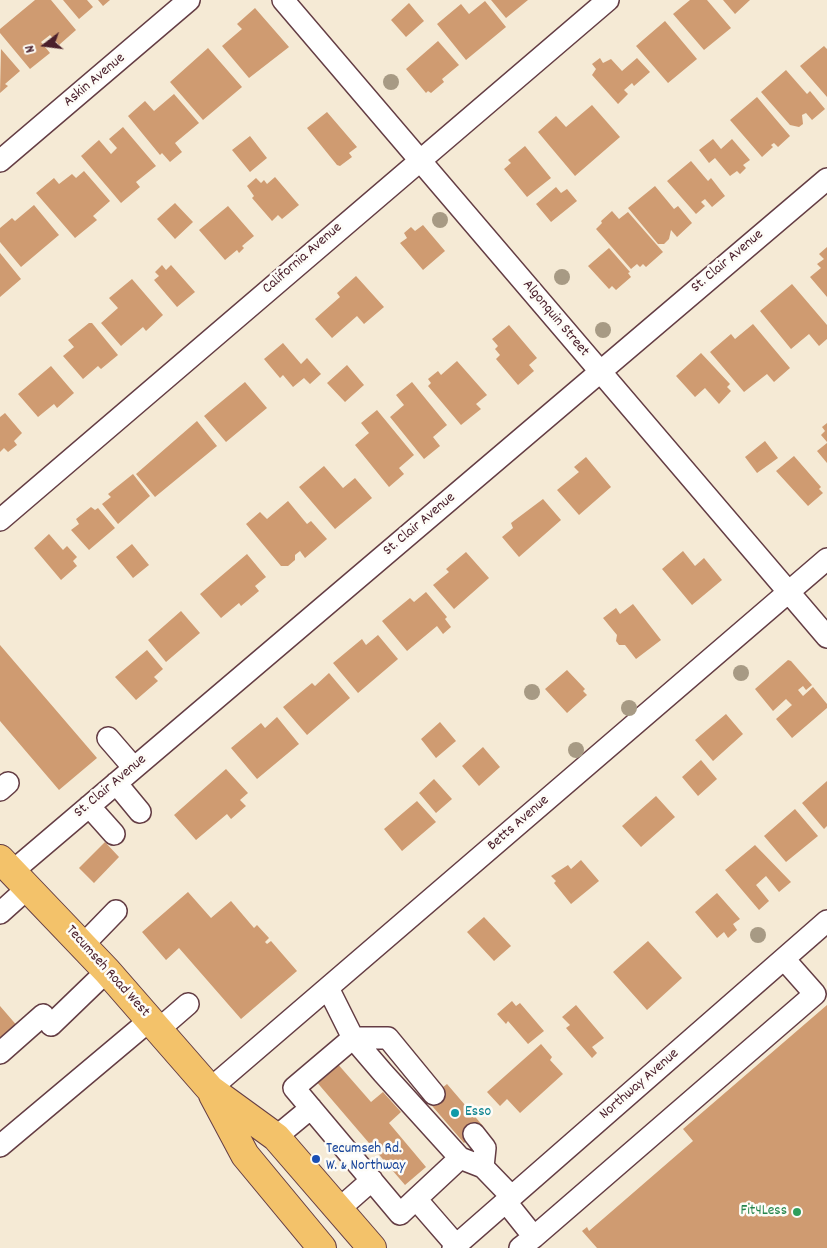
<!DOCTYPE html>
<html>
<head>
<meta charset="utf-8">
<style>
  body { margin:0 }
  #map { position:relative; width:827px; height:1248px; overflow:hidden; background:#f5ead5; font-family:Dekko,sans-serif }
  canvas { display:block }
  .north { position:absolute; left:20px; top:20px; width:50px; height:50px; -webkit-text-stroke:4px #fdfcf7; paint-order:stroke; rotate:255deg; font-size:14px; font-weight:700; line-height:20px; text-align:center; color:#4a1f2b }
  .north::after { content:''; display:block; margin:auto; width:18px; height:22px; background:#4a1f2b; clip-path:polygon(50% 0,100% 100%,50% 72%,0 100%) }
</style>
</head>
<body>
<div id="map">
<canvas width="827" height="1248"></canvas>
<div class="north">N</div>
</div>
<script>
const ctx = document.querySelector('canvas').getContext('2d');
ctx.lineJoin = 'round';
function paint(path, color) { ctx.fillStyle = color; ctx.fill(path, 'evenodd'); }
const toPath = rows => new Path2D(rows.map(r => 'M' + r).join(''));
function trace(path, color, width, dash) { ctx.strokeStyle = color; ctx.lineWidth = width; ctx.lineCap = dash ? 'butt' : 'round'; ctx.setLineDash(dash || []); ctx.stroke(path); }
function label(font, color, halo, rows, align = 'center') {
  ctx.font = font + ' Dekko,sans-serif'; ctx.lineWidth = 5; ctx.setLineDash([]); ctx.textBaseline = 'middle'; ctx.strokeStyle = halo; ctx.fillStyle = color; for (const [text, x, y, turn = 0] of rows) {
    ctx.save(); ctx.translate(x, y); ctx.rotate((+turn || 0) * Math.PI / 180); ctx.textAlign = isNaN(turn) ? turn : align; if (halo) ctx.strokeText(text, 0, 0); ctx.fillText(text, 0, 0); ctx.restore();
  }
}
paint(toPath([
  [35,0,51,0,76,30,59,45,50,35,41,42,50,53,30,69,0,33,0,29],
  [63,0,87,0,93,7,79,19],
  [98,0,110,0,103,6],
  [491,0,528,0,506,18],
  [690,0,707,0,731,28,704,50,673,14],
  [723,0,750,0,735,14],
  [485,1,506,27,466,60,437,24,461,4,469,14],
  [409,3,424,21,406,37,391,20],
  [255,8,289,47,249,78,222,46,242,29,237,24],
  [665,21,697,59,668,83,636,46],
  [438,41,459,65,442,79,444,82,431,93,428,91,426,93,406,69],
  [824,46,827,49,827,97,800,66],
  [208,48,242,87,203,120,170,82],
  [1,49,20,71,5,84,8,86,0,93],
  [600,58,603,63,611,59,622,71,637,58,650,72,634,86,632,83,624,90,628,94,618,104,592,75,596,69,592,64],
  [786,70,807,94,810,91,825,109,812,120,806,113,802,115,803,124,799,127,790,125,761,92],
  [174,94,199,123,175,143,182,152,170,162,162,153,160,155,128,116,145,101,154,111],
  [757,97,790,136,778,147,774,143,771,145,773,147,762,157,730,120],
  [592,105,620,137,575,176,538,132,556,116,566,127],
  [327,112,357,147,349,153,352,157,340,166,337,165,307,128],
  [123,127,156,166,136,182,140,187,121,203,81,156,99,140,111,154,117,148,109,139],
  [250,136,267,158,250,172,232,150],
  [713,139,721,149,732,139,750,160,743,165,746,168,740,174,737,171,730,176,715,158,709,163,699,150],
  [525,146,551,178,527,197,504,169,511,163,508,160],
  [691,161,708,181,711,178,725,196,712,207,705,199,701,202,705,206,696,214,667,181],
  [84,171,110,201,93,216,97,220,75,238,36,193,54,178,59,184,72,174,76,178],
  [275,177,299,205,282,219,278,215,272,221,252,198,254,196,247,186,256,178,261,183,264,180,267,184],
  [655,186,674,209,678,206,692,223,677,237,671,230,669,239,664,244,658,244,628,208],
  [556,187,561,193,567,189,577,201,551,222,536,204],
  [175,203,193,222,175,239,157,219],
  [34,205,59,235,21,267,0,242,0,228,12,218,15,221],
  [228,206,254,236,242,246,244,248,239,253,237,250,225,260,199,230],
  [612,211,619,219,628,212,663,252,646,267,643,264,640,267,637,264,631,269,596,229,602,223,601,221],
  [423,225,445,251,423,270,400,243,407,238,404,233,411,227,415,231],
  [827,247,827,297,810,277,821,268,817,264,824,259,819,254],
  [609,248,630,272,628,273,631,277,616,290,612,286,609,289,588,266],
  [0,253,21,279,0,297],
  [162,265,166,270,171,265,195,292,177,307,154,280,159,276,155,272],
  [356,276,384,307,364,324,357,316,332,338,315,319,340,297,337,293],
  [132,279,163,315,146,331,143,327,121,346,101,323,118,308,109,298],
  [792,284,827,325,827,339,819,346,809,334,791,349,760,311],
  [89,323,92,323,118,355,101,369,98,366,83,379,63,356,74,347,68,340],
  [753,324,790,368,774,382,767,374,744,392,710,352,731,334,735,339],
  [509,325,537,358,529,365,534,371,518,385,496,359,500,355,495,349,498,346,492,339],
  [283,343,301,364,307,358,321,374,310,384,304,378,293,387,283,375,280,378,264,359],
  [701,353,730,384,727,387,731,391,719,404,705,388,695,397,676,376],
  [457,361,487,395,476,404,481,409,461,425,428,386,431,383,428,379,438,371,441,375],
  [347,365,364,385,345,402,327,383],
  [51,366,74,393,57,408,54,404,38,417,18,394],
  [245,382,267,408,226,442,204,416],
  [412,382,447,425,433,437,440,446,424,459,390,417,404,405,396,395],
  [377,410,414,455,399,468,404,474,389,487,355,445,369,433,361,423],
  [5,413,22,433,14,441,17,445,8,452,4,448,0,452,0,417],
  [197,421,217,446,155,497,136,474],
  [827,423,827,442,821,435,825,431,822,427],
  [765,441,778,458,757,473,745,457],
  [827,443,827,463,817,451],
  [794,456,821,487,819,489,823,493,808,506,776,471],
  [586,457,611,487,579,515,557,490,579,472,574,467],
  [324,466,343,488,355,478,372,498,335,529,299,487],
  [133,474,150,496,118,524,102,504,111,497,108,494],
  [543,499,561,520,519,557,502,537,513,528,511,523],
  [288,501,307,524,311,521,327,539,305,558,300,551,295,555,295,560,288,566,281,566,246,524,260,512,267,519],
  [91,507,95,510,98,508,115,528,89,550,71,530,79,524,76,519],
  [49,534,63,550,67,546,77,557,73,561,77,566,61,580,34,548],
  [132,544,149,565,133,578,116,557],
  [683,551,695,566,704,558,722,580,692,605,662,569],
  [466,552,489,578,454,609,433,585,449,572,446,569],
  [247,554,266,577,255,586,259,591,241,606,239,603,221,618,200,594],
  [426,592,447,617,445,619,451,627,443,634,437,626,407,651,382,621,410,598,414,602],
  [633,604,661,640,636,659,625,645,619,645,616,641,617,635,603,618,616,608,620,614],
  [181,611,200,633,166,662,148,640],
  [378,635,398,659,358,693,333,663,362,639,366,645],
  [0,645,97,758,59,790,0,721],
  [147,650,163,669,154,677,158,681,136,700,115,677],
  [788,660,791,661,812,685,806,690,803,686,798,690,803,696,813,687,827,704,827,708,792,738,776,719,792,705,786,699,773,711,755,689],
  [567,670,585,689,583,691,587,695,567,713,545,689],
  [329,673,350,698,307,735,283,707,312,683,315,686],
  [726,714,743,734,713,761,695,740],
  [277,717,299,744,257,779,231,748,261,723,265,728],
  [440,722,456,741,436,758,421,739],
  [483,747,500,767,479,786,462,766],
  [701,760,717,779,698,796,682,777],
  [226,769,248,793,240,800,246,806,231,819,227,814,196,840,174,815],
  [434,779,452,799,436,813,419,793],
  [827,781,827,826,824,829,802,803],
  [656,796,675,817,641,847,622,826],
  [417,801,436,822,402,851,384,829],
  [795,809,818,836,786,862,764,836],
  [105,842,119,857,94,883,79,868],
  [755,845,791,882,779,892,766,876,756,885,769,901,759,910,725,870],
  [581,860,599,881,571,904,554,883,556,881,551,876,568,865,571,869],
  [188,892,211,918,231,901,254,928,257,925,269,938,265,942,267,944,271,941,297,971,241,1019,179,948,166,960,142,932],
  [717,893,740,919,733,924,737,930,728,938,724,932,717,938,695,912],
  [484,917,511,946,494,961,467,932],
  [648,941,682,978,647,1010,613,972],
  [512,1001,516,1006,520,1003,544,1031,528,1044,508,1021,506,1024,497,1014],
  [576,1005,604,1038,592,1047,597,1053,592,1058,566,1028,570,1025,562,1017],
  [827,1005,827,1248,597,1248,582,1231,587,1227,589,1231,693,1141,683,1129],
  [0,1006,19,1028,0,1044],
  [541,1044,552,1057,550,1060,563,1074,520,1113,507,1099,500,1106,487,1092],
  [336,1062,371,1102,383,1092,401,1112,389,1123,426,1167,405,1185,315,1080],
  [447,1084,483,1126,464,1143,427,1100]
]), '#cf9b71');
const minor = toPath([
  [283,0,827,637],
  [0,161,189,0],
  [0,520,608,0],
  [108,738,134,768],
  [116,783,140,812],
  [0,790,8,783],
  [89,806,114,834],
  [13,871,827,179],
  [0,913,29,887],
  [83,945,116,911],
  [328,988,353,1038,383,1073,460,1158,483,1167,512,1197],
  [51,1025,107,971],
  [158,1030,188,1004],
  [0,1053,43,1015],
  [210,1089,827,559],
  [434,1094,388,1038,353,1038,294,1088,400,1214,416,1199,456,1245],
  [474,1134,485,1148,483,1167],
  [276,1137,311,1108],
  [0,1146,150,1020],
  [416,1199,460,1158],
  [506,1202,534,1237,815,994,784,959],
  [339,1209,372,1180],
  [453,1248,827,921],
  [520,1248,534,1237]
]);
const major = toPath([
  [0,859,107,971,210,1089,276,1137,372,1248],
  [213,1095,245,1155,322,1248]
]);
trace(minor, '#643d44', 24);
trace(major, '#643d44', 30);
trace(minor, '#fff', 21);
trace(major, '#f3c26a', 28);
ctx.fillStyle = '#a79a84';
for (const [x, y] of [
  [391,82],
  [440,220],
  [562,277],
  [603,330],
  [741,673],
  [532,692],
  [629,708],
  [576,750],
  [758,935]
]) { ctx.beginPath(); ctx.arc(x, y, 8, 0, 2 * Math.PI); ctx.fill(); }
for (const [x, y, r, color] of [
  [455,1113,5,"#0f9aa8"],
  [316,1159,5,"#1a4fb4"],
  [797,1212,5,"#2e9e5b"]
]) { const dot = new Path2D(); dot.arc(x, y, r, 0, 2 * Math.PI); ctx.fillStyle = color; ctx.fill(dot); trace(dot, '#fdfcf7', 2); }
label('15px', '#4a1f2b', '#fdfcf7', [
  ["Askin Avenue",95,81,-40],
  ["California Avenue",303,259,-41],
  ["St. Clair Avenue",728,262,-40],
  ["Algonquin Street",555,319,50],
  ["St. Clair Avenue",420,525,-40],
  ["St. Clair Avenue",111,787,-40],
  ["Betts Avenue",519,824,-41],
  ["Tecumseh Road West",107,972,48],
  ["Northway Avenue",640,1085,-41]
]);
label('15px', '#0d838f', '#fdfcf7', [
  ["Esso",465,1113]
], 'left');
label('15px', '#164399', '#fdfcf7', [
  ["Tecumseh Rd.",326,1150],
  ["W. & Northway",326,1167]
], 'left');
label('15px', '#27864d', '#fdfcf7', [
  ["Fit4Less",787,1212]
], 'right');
</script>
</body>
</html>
